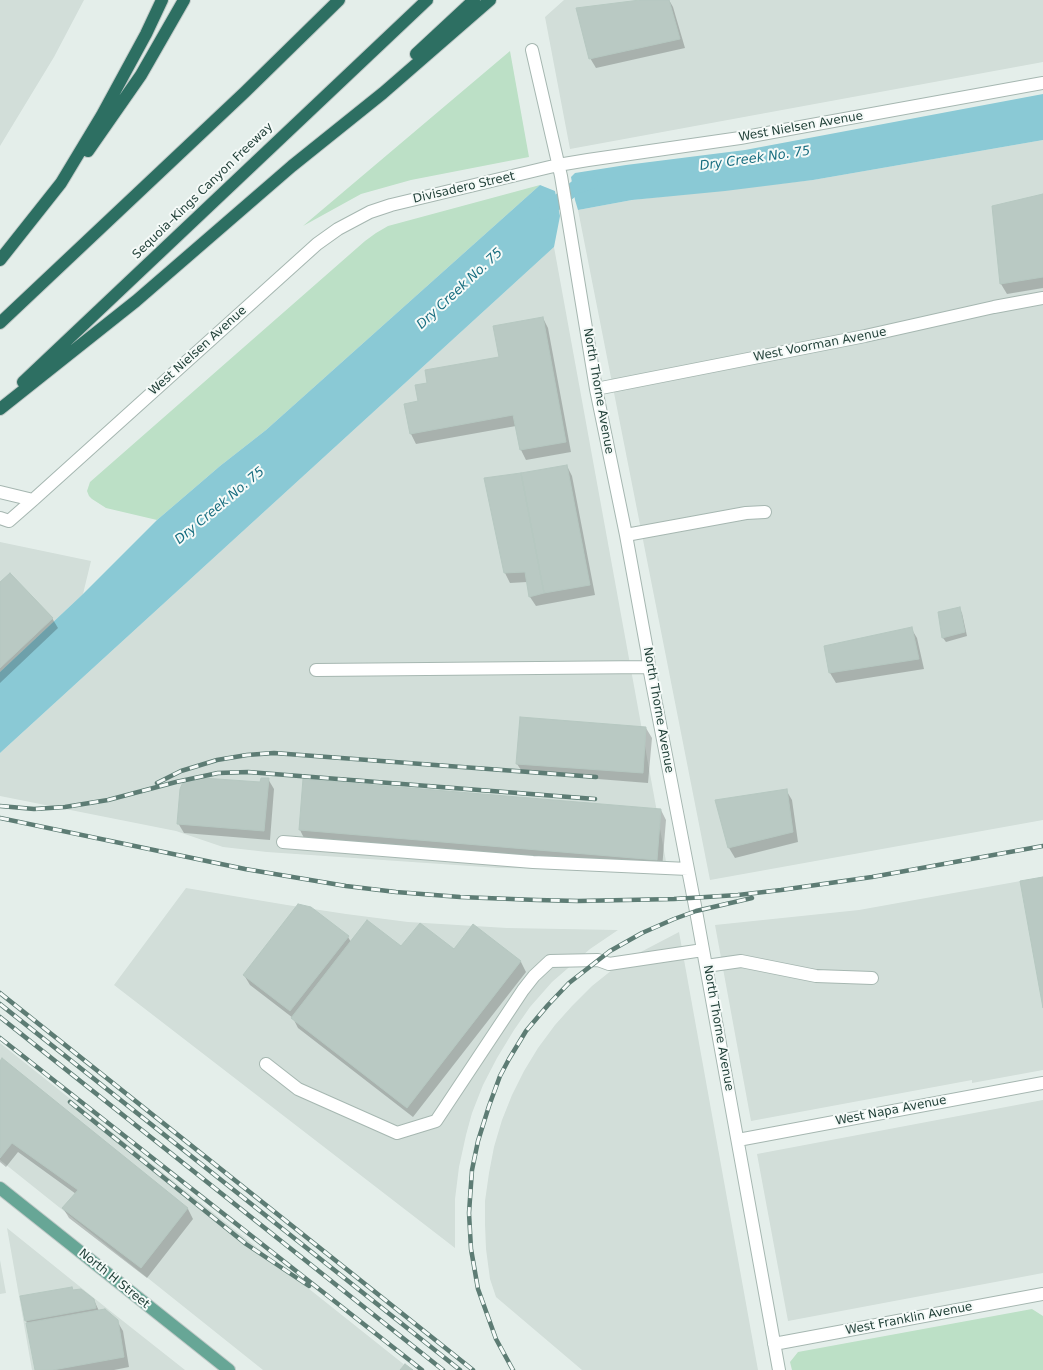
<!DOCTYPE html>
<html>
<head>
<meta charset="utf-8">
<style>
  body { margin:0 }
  canvas { display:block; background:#e4eeea }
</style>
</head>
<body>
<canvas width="1043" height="1370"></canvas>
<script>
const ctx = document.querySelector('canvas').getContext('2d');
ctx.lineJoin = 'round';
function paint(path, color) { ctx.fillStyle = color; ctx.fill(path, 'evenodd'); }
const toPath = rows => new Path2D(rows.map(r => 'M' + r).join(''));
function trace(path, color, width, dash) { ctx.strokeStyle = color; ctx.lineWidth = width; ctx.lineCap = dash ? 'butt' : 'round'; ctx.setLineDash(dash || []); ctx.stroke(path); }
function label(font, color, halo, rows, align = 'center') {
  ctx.font = font + ' "DejaVu Sans",sans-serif'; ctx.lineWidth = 4; ctx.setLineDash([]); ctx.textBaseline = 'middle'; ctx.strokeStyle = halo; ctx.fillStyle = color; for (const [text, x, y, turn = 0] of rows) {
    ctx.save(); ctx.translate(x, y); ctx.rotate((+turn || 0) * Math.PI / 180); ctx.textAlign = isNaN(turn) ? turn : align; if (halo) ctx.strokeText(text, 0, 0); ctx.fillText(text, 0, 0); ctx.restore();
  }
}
paint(toPath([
  [0,0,84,0,54,57,0,146],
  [564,0,1043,0,1043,62,570,149,545,17],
  [1043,140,1043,820,710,880,578,210,632,200,813,180],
  [554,247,667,867,575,869,499,868,267,852,223,847,176,831,0,796,0,753],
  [0,542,91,561,83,594,0,672],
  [1043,877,1043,1070,972,1083,972,1080,751,1121,715,925,859,910],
  [186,888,287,905,346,914,408,922,507,928,618,930,590,949,552,982,530,1007,514,1030,497,1058,483,1085,472,1113,466,1135,459,1167,455,1199,455,1248,114,985],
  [679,932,758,1370,582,1370,496,1297,490,1279,486,1249,485,1224,485,1201,489,1173,494,1147,502,1120,512,1095,524,1071,538,1048,555,1025,572,1006,592,986,612,970,635,955],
  [0,1043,411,1370,263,1370,0,1160],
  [1043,1100,1043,1273,788,1321,757,1154],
  [7,1228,104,1306,185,1370,32,1370],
  [0,1260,6,1293,0,1294]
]), '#d2ded9');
paint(toPath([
  [510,51,529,157,411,180,361,194,303,226],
  [540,185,266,430,220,466,157,520,106,508,92,499,89,496,87,491,90,482,365,241,376,233,388,226],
  [1032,1309,1043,1316,1043,1370,792,1370,790,1362,798,1352]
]), '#bce0c6');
paint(toPath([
  [1043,94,1043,140,813,180,725,191,632,200,578,210,575,200,571,177,575,173,626,165,745,150],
  [540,185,555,191,560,216,554,247,0,753,0,672,83,594,157,520,220,466,266,430]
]), '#8ac9d5');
paint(toPath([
  [648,0,669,0,673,7,685,48,596,68,590,58],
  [1043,195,1043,288,1007,294,1001,284],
  [543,318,548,328,571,452,526,460,521,450,516,426,416,444,411,434,419,402,428,384,500,358],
  [567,466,572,476,595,595,536,606,530,597,527,582,510,583,505,573],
  [0,584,52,618,58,628,0,683],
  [959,608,962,613,967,636,946,642,943,638,939,612],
  [911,628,917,638,924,669,836,683,830,673,825,647],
  [646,728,652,738,648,783,523,773,517,764],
  [268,779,274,789,270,840,184,833,178,823],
  [786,790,792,800,798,842,735,858,729,848,717,801],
  [661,810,666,820,662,869,305,840,300,830],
  [473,926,521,962,526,972,413,1117,298,1028,293,1018,250,985,244,975,348,937,351,942,454,950],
  [2,1060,188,1209,193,1219,147,1278,69,1218,63,1208,76,1194,18,1152,6,1167,0,1162,0,1062],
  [73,1291,94,1300,99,1311,117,1321,123,1331,129,1367,114,1370,36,1370,28,1324,26,1321]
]), '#0003');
trace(toPath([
  [544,213,576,187,591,182]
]), '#8ac9d5', 14);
const building = toPath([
  [640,0,669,0,680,39,589,59,576,8,640,0],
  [1043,194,1043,277,1000,284,992,206,1043,194],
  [543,317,566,442,520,450,513,415,410,434,404,404,418,401,415,385,427,383,425,370,499,357,493,326,543,317],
  [567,465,590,585,544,593,521,473,567,465],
  [521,473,544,593,529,597,525,572,504,573,484,478,521,473],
  [10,573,53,618,0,668,0,582,10,573],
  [960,607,965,632,942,638,938,612,960,607],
  [912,627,919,659,829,673,824,646,912,627],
  [520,717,646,727,643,773,516,764,520,717],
  [203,778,260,782,261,778,269,778,264,831,177,824,180,789,183,782,203,778],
  [303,779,661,809,657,860,299,830,303,779],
  [787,789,793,832,728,848,715,800,787,789],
  [1043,877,1043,1008,1020,881,1043,877],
  [298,904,311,907,349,936,290,1011,243,975,298,904],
  [367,920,401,946,420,923,454,949,473,924,521,961,407,1108,291,1018,367,920],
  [2,1058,188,1208,141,1268,62,1208,78,1190,12,1143,0,1158,0,1061,2,1058],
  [72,1287,73,1290,81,1289,94,1299,96,1308,25,1321,20,1296,72,1287],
  [105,1309,118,1320,124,1357,53,1370,35,1370,26,1323,105,1309],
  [405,1364,413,1370,400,1370,405,1364]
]);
paint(building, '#b9c9c3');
trace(building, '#b6c8c1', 1);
const minor = toPath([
  [532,50,561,176,596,389,626,535,647,650,649,667,696,911,779,1370],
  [596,389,865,336,994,307,1043,298],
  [0,492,33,500],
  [0,518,9,521,33,500,317,244,338,229,370,212,391,205,558,165,588,160,740,138,1043,83],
  [626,535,746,513,765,512],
  [316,670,649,667],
  [283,842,533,862,688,869],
  [706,966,741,961,816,976,872,978],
  [266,1064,298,1089,397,1133,436,1121,523,990,534,976,550,961,598,960,609,964,703,950],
  [738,1140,1043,1083],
  [774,1344,1043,1294]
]);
const major = toPath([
  [0,1188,229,1370]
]);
const highway = toPath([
  [416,54,474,0],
  [88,151,141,75,184,0],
  [0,260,61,183,102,115,146,34,162,0],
  [0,323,245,92,339,0],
  [23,382,427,0],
  [0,409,136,301,292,166,383,93,490,0]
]);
trace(minor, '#a6b7b1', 14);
trace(major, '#c1cac8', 14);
trace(highway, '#c1cac8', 14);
trace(minor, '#fff', 12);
trace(major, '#67a696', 12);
trace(highway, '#2d6f62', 12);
const rail = toPath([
  [157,783,181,771,217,760,247,755,274,753,596,777],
  [0,806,34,809,65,807,108,800,176,782,218,773,248,772,595,799],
  [0,818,245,869,346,886,396,892,460,897,537,900,578,901,674,899,738,895,781,890,872,877,1043,846],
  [0,993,473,1370],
  [0,1004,460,1370],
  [0,1017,443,1370],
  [0,1038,422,1370],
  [70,1102,246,1244,309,1286],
  [513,1370,496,1339,478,1289,471,1249,469,1213,472,1170,478,1141,489,1106,500,1076,509,1059,526,1031,548,1005,569,983,610,951,642,933,674,919,696,911,752,898]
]);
trace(rail, '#5d7c74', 4.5);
trace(rail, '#f5faf8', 3, [9]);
label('12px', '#224139', '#f5faf8', [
  ["West Nielsen Avenue",801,127,-10],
  ["Divisadero Street",464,188,-13],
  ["Sequoia–Kings Canyon Freeway",203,191,-44],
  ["West Voorman Avenue",820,345,-11],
  ["West Nielsen Avenue",198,351,-42],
  ["North Thorne Avenue",598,391,80],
  ["North Thorne Avenue",658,710,80],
  ["North Thorne Avenue",718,1028,80],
  ["West Napa Avenue",891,1111,-11],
  ["North H Street",114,1279,39],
  ["West Franklin Avenue",909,1319,-11]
]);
label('italic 13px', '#196e80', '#f5faf8', [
  ["Dry Creek No. 75",755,159,-8],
  ["Dry Creek No. 75",460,289,-43],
  ["Dry Creek No. 75",220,506,-40]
]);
</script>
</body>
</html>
